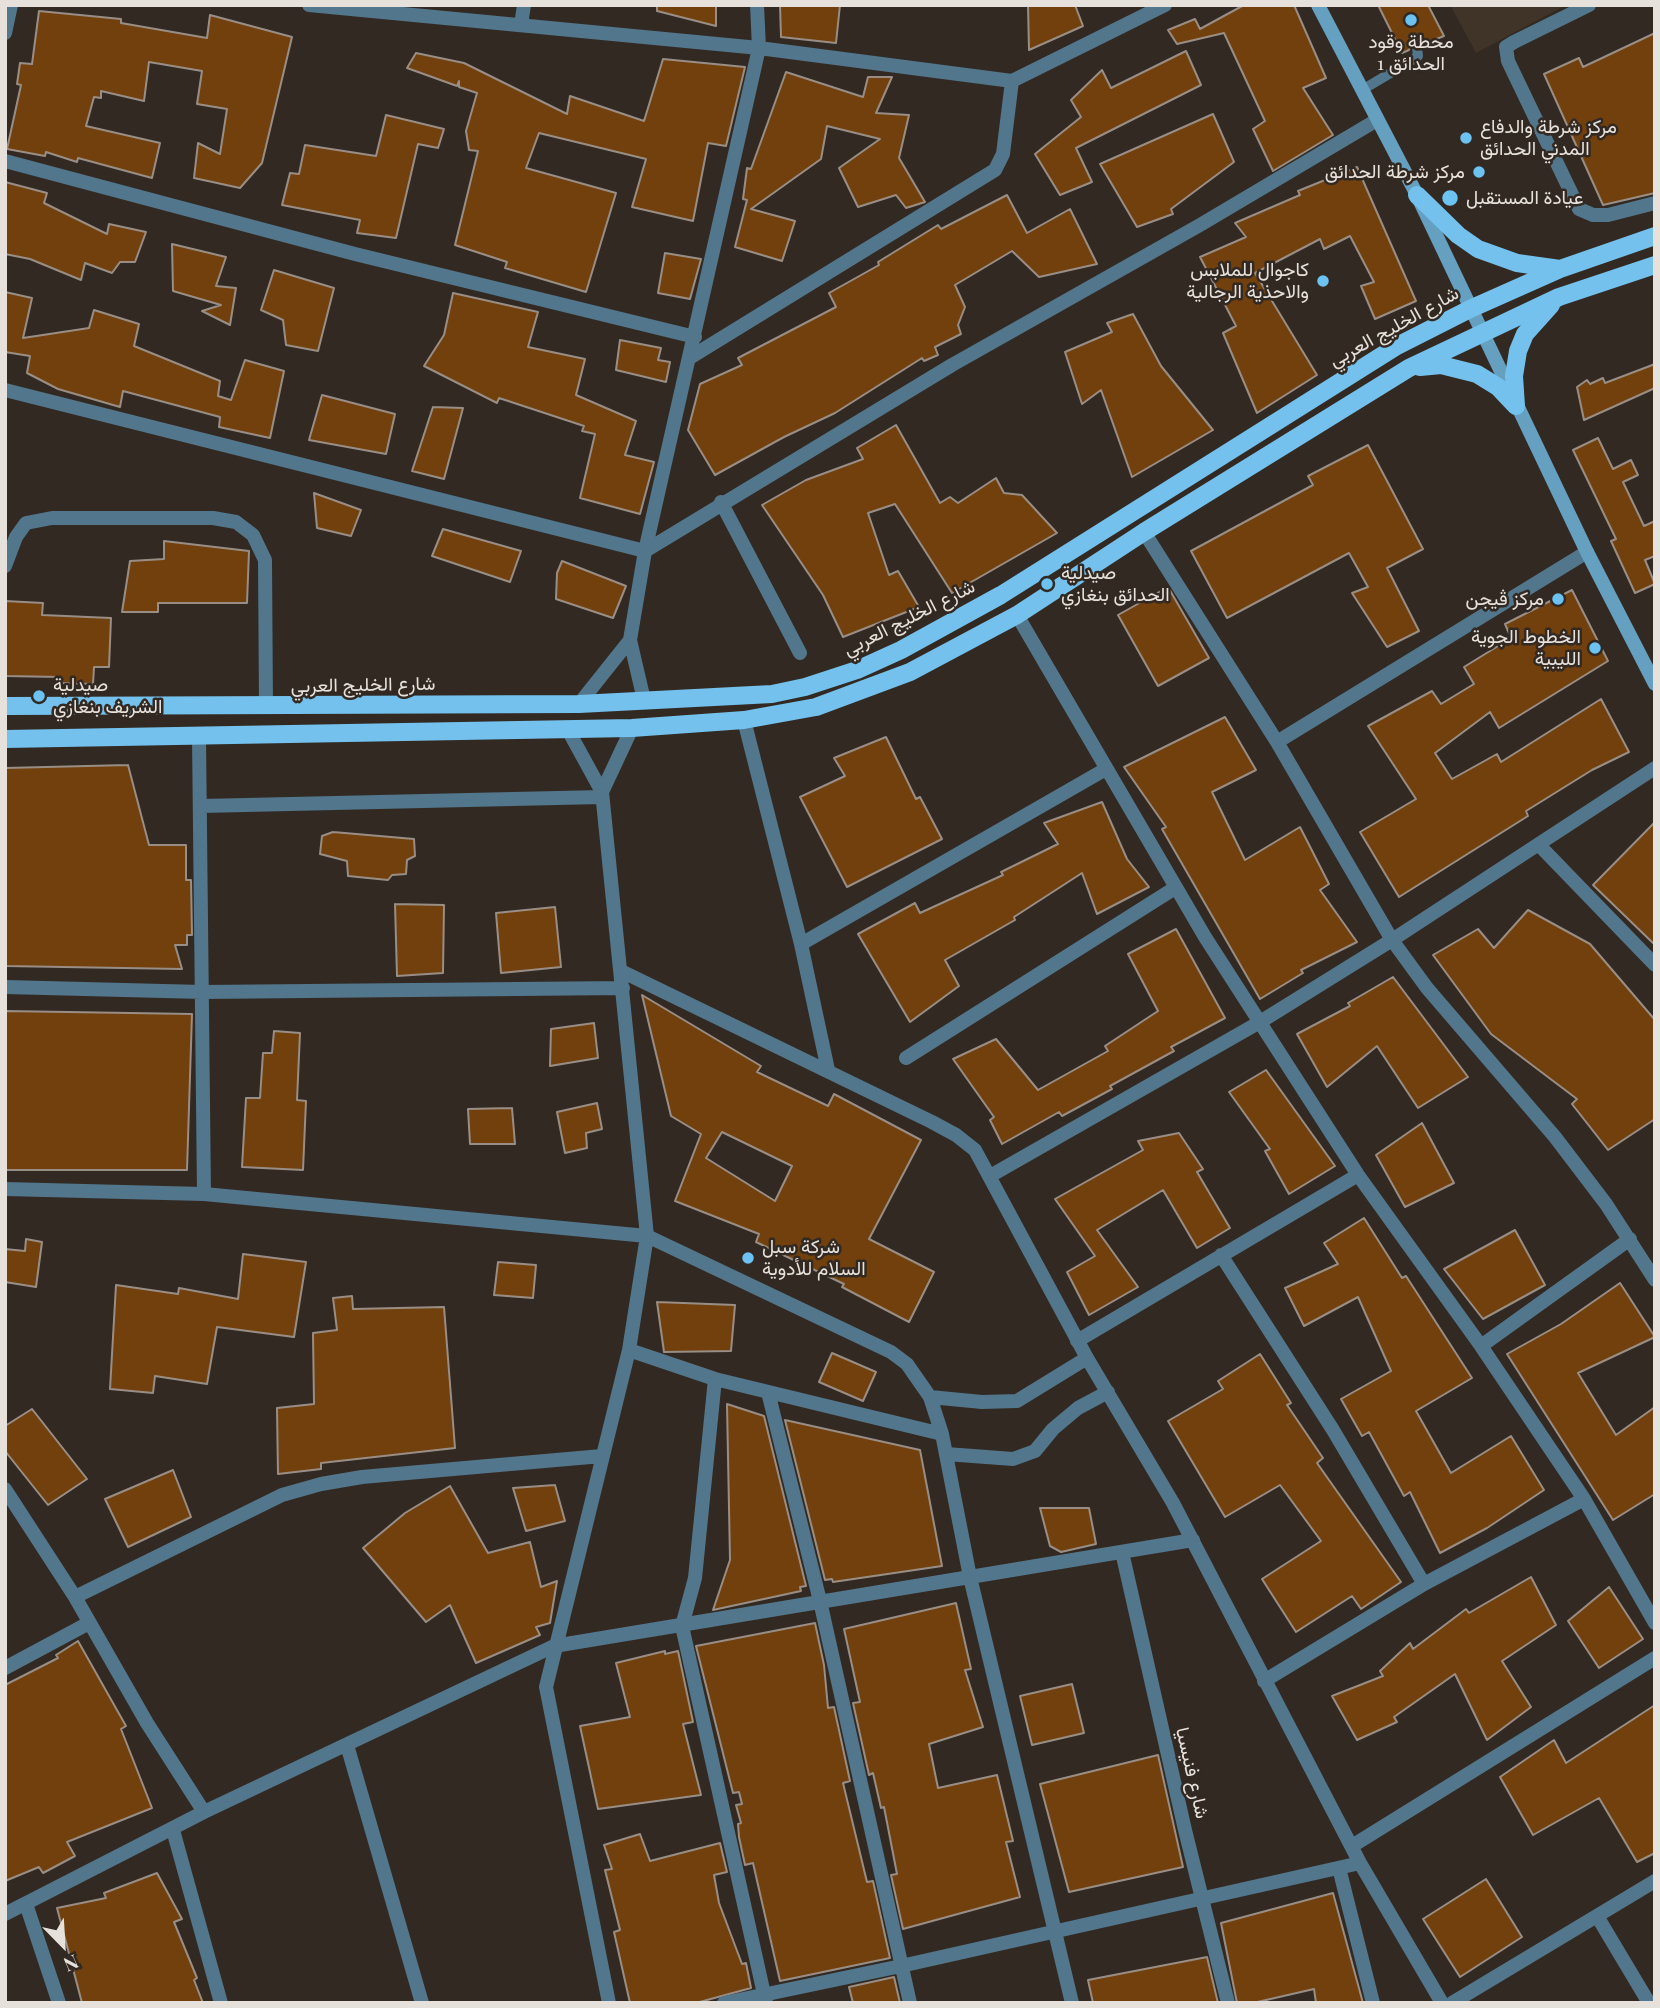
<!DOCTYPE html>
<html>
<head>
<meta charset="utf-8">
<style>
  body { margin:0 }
  #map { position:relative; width:1660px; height:2008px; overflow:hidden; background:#322922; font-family:"Playfair Display",serif }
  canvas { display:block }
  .frame { position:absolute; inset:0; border:7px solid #e7e1dc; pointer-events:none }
  .north { position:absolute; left:28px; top:1910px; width:70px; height:70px; -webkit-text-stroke:5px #322922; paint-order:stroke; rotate:156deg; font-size:19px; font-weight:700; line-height:28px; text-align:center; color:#e7e1dc }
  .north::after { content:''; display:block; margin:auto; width:24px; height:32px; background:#e7e1dc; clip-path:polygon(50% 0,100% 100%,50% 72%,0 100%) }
</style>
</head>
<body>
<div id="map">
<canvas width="1660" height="2008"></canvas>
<div class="frame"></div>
<div class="north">N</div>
</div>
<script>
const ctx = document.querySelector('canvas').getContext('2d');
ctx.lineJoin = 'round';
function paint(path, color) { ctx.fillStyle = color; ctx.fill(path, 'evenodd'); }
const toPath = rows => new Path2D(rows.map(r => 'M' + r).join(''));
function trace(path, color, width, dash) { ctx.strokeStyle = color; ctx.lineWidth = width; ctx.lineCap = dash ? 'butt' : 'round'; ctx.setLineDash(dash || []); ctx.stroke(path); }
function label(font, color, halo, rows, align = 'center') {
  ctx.font = font + ' "Playfair Display",Vazirmatn,serif'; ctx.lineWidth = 5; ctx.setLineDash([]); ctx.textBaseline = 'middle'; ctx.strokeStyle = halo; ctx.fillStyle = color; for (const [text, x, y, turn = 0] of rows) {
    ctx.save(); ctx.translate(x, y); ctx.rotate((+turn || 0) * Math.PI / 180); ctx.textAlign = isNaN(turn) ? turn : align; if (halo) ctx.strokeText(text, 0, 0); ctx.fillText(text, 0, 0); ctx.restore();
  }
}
paint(toPath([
  [1450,5,1566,5,1476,53]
]), '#403328');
const building = toPath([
  [657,5,716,5,716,26,657,11,657,5],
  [780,5,840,5,836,43,781,37,780,5],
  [1028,5,1075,5,1083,26,1029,50,1028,5],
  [1244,5,1294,5,1326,78,1303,88,1333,135,1273,171,1253,129,1265,121,1224,33,1177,44,1168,30,1195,19,1200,29,1244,5],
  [1378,5,1428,5,1444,36,1424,44,1419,40,1413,40,1409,50,1402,53,1378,5],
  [39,11,121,19,121,23,207,38,210,15,292,37,262,163,240,188,194,178,198,143,220,154,227,109,197,104,202,71,149,62,144,101,101,91,101,98,94,97,86,126,160,143,152,178,78,158,77,162,46,152,45,156,7,149,21,85,17,84,20,63,32,64,39,11],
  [1655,33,1655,193,1603,205,1544,74,1579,58,1583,67,1655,33],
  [1186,51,1201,85,1076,148,1092,182,1060,195,1035,154,1081,117,1071,100,1102,70,1111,88,1186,51],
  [416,53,464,63,567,114,570,96,644,121,663,59,745,67,726,146,708,143,693,221,632,207,646,159,539,133,526,168,616,193,586,292,505,268,507,262,455,245,478,151,469,150,466,131,477,93,459,87,459,81,457,86,407,68,416,53],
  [786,72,863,97,868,77,892,77,876,113,909,115,899,158,925,202,906,208,896,195,858,207,839,168,880,139,827,126,821,159,751,209,795,221,782,261,735,247,747,200,743,199,747,168,751,169,786,72],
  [1213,114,1234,162,1171,209,1173,214,1137,227,1100,164,1213,114],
  [386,115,444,129,438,148,418,144,396,238,357,233,360,220,282,205,290,173,299,174,305,145,376,156,386,115],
  [1357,167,1416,301,1375,319,1361,286,1374,282,1350,236,1324,249,1320,239,1255,273,1317,375,1257,413,1223,333,1236,326,1200,257,1246,237,1235,223,1300,195,1298,191,1357,167],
  [5,182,47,193,44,203,107,234,109,224,146,232,135,262,120,262,112,273,85,263,81,280,30,259,5,254,5,182],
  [1007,195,1027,233,1070,209,1097,264,1039,277,1012,251,955,285,965,307,958,325,961,334,935,347,938,355,924,361,922,358,835,413,784,437,715,475,688,430,700,384,742,365,738,358,836,307,829,293,879,265,878,262,938,225,941,229,1007,195],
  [172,244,226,257,216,286,236,288,230,325,202,311,221,305,173,291,172,244],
  [665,253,701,259,690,299,658,293,665,253],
  [274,270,334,288,318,351,286,345,283,320,261,310,274,270],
  [5,292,32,298,23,338,89,328,94,310,139,324,134,346,220,381,218,396,231,400,245,360,284,371,270,438,219,427,220,417,123,391,120,407,58,389,27,373,30,356,5,352,5,292],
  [453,293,538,312,528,347,585,359,576,395,636,421,625,455,654,462,640,514,580,498,595,434,582,431,584,426,499,398,497,403,424,366,444,335,453,293],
  [1133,314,1161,366,1213,430,1132,477,1101,390,1082,404,1065,352,1112,332,1107,323,1133,314],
  [620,340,661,348,658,360,670,362,666,382,616,370,620,340],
  [1655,364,1655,388,1584,420,1577,387,1587,380,1590,384,1603,378,1605,383,1655,364],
  [322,395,395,414,386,454,309,440,322,395],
  [433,407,463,408,444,479,412,471,433,407],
  [896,425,940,503,950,497,958,503,996,478,1004,493,1022,495,1057,533,952,593,895,504,868,513,889,575,898,571,919,607,843,637,823,595,762,505,806,480,863,459,857,448,896,425],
  [1598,438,1613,469,1631,460,1638,475,1623,482,1644,526,1655,521,1655,556,1645,560,1655,584,1635,593,1611,541,1616,539,1573,450,1598,438],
  [1368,445,1423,549,1387,568,1419,631,1387,647,1352,593,1368,587,1349,553,1227,618,1191,551,1313,485,1308,476,1368,445],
  [314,493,361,510,351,536,317,528,314,493],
  [443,529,521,551,510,582,432,556,443,529],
  [164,541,249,551,247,603,158,603,158,612,122,612,130,561,164,559,164,541],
  [562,561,626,586,613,618,556,599,557,573,562,561],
  [1168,587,1209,658,1158,686,1118,615,1168,587],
  [1572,590,1608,661,1499,728,1490,712,1435,753,1452,779,1497,754,1501,762,1601,699,1629,752,1592,770,1526,811,1528,816,1399,897,1360,832,1416,799,1368,726,1432,691,1441,704,1474,684,1464,667,1511,638,1505,624,1572,590],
  [5,601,43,603,42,615,111,618,109,667,94,667,93,684,60,683,60,677,5,676,5,601],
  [1225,717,1256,770,1212,792,1245,860,1300,827,1329,884,1320,890,1357,942,1301,970,1303,973,1260,999,1162,829,1166,827,1124,767,1225,717],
  [886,737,916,799,920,797,942,839,847,887,800,797,845,776,834,758,886,737],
  [128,765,149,845,186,845,186,880,191,880,192,935,187,935,187,945,175,945,182,969,5,966,5,768,128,765],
  [1102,802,1127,859,1149,887,1097,914,1082,873,1014,917,1015,920,945,960,959,986,910,1022,858,934,915,903,920,913,1003,875,1001,872,1058,844,1044,823,1102,802],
  [1655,822,1655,945,1593,885,1655,822],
  [333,832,414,839,415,856,407,860,406,874,392,875,388,880,348,876,347,861,320,854,322,836,333,832],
  [395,904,444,905,443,973,397,976,395,904],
  [555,907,561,967,501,973,496,913,555,907],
  [1528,910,1590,944,1655,1020,1655,1119,1608,1150,1572,1104,1577,1099,1491,1034,1433,955,1478,929,1494,948,1528,910],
  [1176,929,1225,1018,1171,1047,1174,1051,1110,1086,1112,1089,1062,1116,1059,1112,1002,1144,990,1120,994,1117,953,1059,996,1039,1038,1090,1108,1051,1105,1046,1158,1011,1128,954,1176,929],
  [1393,977,1468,1077,1418,1108,1377,1046,1327,1087,1297,1034,1350,1006,1348,1003,1393,977],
  [642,995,761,1066,757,1072,828,1106,834,1094,921,1140,869,1239,934,1272,909,1322,842,1287,844,1284,756,1242,759,1234,675,1201,701,1134,671,1116,642,995],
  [722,1132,792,1166,775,1201,706,1158,722,1132],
  [5,1011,192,1014,187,1170,5,1170,5,1011],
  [594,1023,598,1058,550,1066,551,1029,594,1023],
  [274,1031,300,1033,297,1100,306,1101,303,1170,242,1167,246,1098,260,1098,263,1053,272,1053,274,1031],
  [1266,1070,1335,1166,1289,1194,1265,1151,1270,1149,1229,1092,1266,1070],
  [597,1103,602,1129,586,1133,587,1148,565,1153,557,1112,597,1103],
  [512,1108,515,1144,470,1144,468,1109,512,1108],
  [1422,1123,1454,1183,1405,1207,1376,1155,1422,1123],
  [1179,1133,1203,1169,1197,1172,1230,1228,1197,1248,1163,1190,1097,1230,1138,1287,1089,1315,1067,1272,1095,1256,1055,1199,1143,1150,1138,1141,1179,1133],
  [1364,1218,1402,1278,1406,1276,1472,1378,1416,1411,1451,1473,1511,1436,1544,1490,1487,1528,1440,1553,1410,1492,1404,1496,1369,1432,1362,1436,1341,1399,1391,1371,1358,1297,1304,1326,1285,1288,1338,1264,1324,1243,1364,1218],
  [1515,1230,1545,1285,1483,1319,1444,1269,1515,1230],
  [26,1239,42,1242,36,1287,5,1282,5,1249,25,1251,26,1239],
  [243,1254,306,1262,294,1337,217,1327,207,1384,155,1376,153,1393,110,1389,116,1285,178,1294,179,1288,238,1299,243,1254],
  [498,1262,536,1265,533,1298,494,1295,498,1262],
  [1620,1283,1655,1337,1578,1373,1616,1435,1655,1407,1655,1494,1613,1520,1507,1354,1561,1324,1620,1283],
  [352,1296,353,1309,444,1307,455,1448,321,1463,321,1469,278,1474,277,1408,314,1404,313,1333,337,1330,333,1298,352,1296],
  [657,1302,735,1305,731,1351,664,1352,657,1302],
  [832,1353,876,1372,863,1401,819,1382,832,1353],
  [1260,1354,1291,1403,1287,1405,1323,1458,1317,1463,1401,1582,1361,1609,1352,1596,1296,1632,1262,1579,1321,1541,1280,1485,1225,1517,1168,1421,1223,1389,1218,1381,1260,1354],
  [727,1404,764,1416,806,1586,800,1587,801,1591,713,1610,730,1560,727,1404],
  [32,1409,87,1479,48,1505,5,1451,5,1426,32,1409],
  [785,1420,920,1450,942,1566,833,1582,832,1579,825,1580,785,1420],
  [173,1470,191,1517,128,1547,105,1499,173,1470],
  [555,1485,565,1521,526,1531,513,1488,555,1485],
  [450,1486,488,1553,530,1542,541,1587,557,1581,550,1623,536,1627,540,1635,476,1663,450,1605,426,1622,363,1548,405,1513,450,1486],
  [1040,1508,1089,1508,1096,1544,1061,1552,1050,1546,1040,1508],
  [1531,1577,1556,1625,1502,1661,1531,1707,1487,1740,1455,1674,1394,1717,1397,1722,1357,1740,1332,1696,1383,1676,1380,1671,1410,1643,1413,1649,1466,1609,1469,1613,1531,1577],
  [1609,1587,1643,1639,1599,1668,1568,1621,1609,1587],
  [956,1603,971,1669,965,1670,983,1727,929,1744,938,1788,997,1775,1013,1841,1006,1842,1020,1897,903,1929,891,1875,897,1874,884,1807,881,1808,873,1773,869,1775,853,1703,860,1702,844,1629,956,1603],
  [815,1623,824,1665,828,1708,834,1707,850,1781,843,1783,867,1882,873,1881,890,1958,780,1981,753,1863,745,1865,739,1837,738,1824,741,1823,736,1805,742,1804,739,1792,733,1793,696,1646,815,1623],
  [78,1641,126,1726,121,1729,152,1808,67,1842,75,1856,43,1873,39,1867,5,1881,5,1685,58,1658,56,1655,78,1641],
  [665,1651,665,1654,678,1651,693,1722,683,1724,701,1795,598,1809,580,1726,630,1717,616,1663,665,1651],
  [1072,1684,1084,1733,1032,1745,1020,1696,1072,1684],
  [1655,1705,1655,1853,1637,1862,1599,1798,1533,1835,1500,1777,1554,1740,1566,1763,1655,1705],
  [1158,1755,1183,1867,1069,1892,1040,1784,1158,1755],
  [640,1834,650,1861,720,1843,727,1872,714,1875,719,1903,742,1964,746,1963,751,1988,696,2003,630,2003,614,1932,620,1930,605,1870,612,1869,604,1845,640,1834],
  [157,1873,182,1919,174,1922,197,1978,194,1980,203,2003,82,2003,57,1908,106,1898,104,1893,157,1873],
  [1486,1879,1522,1937,1460,1977,1423,1919,1486,1879],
  [1333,1893,1363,2003,1316,2003,1314,1989,1253,2003,1237,2003,1221,1923,1333,1893],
  [1207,1957,1218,2003,1093,2003,1088,1980,1207,1957],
  [894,1977,900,2003,853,2003,849,1987,894,1977]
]);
paint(building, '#72400d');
trace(building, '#998e85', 2);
trace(toPath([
  [1362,90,1414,59,1418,56,1417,47]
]), '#52768b', 10);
trace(toPath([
  [309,5,759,48,1012,81,1165,5],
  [1589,5,1514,42,1506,47,1508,61,1579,209,1593,215,1608,215,1655,203],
  [521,25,524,5],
  [5,33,11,5],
  [5,161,355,254,695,337],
  [691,357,995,170,1003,154,1012,81],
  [5,390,645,551,952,365,1200,225,1377,120],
  [721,502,800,653],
  [1144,532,1277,742,1392,940,1427,988,1555,1137,1606,1204,1655,1280],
  [5,566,16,537,26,523,52,518,213,518,236,522,253,535,265,560,266,707],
  [1017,615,1205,937,1358,1175,1481,1346,1584,1499,1655,1623],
  [644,700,630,640,645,551,759,48,757,5],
  [579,704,630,640],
  [744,720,801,944,828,1070],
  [568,730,602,792,647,1236,891,1352,907,1364,930,1397,942,1434,970,1577,1072,2003],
  [199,737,204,1194],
  [1277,742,1587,552],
  [602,792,632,728],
  [201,806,602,797],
  [1539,845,1655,965],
  [801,944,1106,769],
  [621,971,932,1122,956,1135,975,1150,1087,1358,1173,1503,1360,1863,1442,2003],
  [5,987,203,992,623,988],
  [906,1058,1175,888],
  [990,1176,1260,1022,1392,940,1655,768],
  [5,1189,204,1194,647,1236,629,1350,546,1687,609,2003],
  [1221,1255,1333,1430,1424,1584],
  [1077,1341,1358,1175],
  [1481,1346,1630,1239],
  [629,1350,715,1379,942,1434],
  [715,1379,695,1578,682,1626,766,2003],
  [768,1392,820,1601,910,2003],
  [930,1397,982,1402,1017,1401,1087,1358],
  [946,1454,1013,1459,1035,1451,1053,1429,1078,1408,1108,1392],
  [5,1489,75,1597,147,1723,204,1812],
  [1122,1552,1185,1830,1228,2003],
  [75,1597,282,1495,321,1484,362,1477,602,1456],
  [5,1668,89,1623],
  [1264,1681,1424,1584,1584,1499],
  [347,1745,422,2003],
  [173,1830,221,2003],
  [1352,1846,1655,1658],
  [1339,1868,1373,2003],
  [26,1904,59,2003],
  [5,1914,204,1812,554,1646,1193,1540],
  [1597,1916,1649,2003],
  [724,2003,901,1966,1360,1863],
  [1452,2003,1655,1881]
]), '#52768b', 14);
trace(toPath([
  [1318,5,1417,195,1587,552,1655,684]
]), '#65a0c1', 14);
trace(toPath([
  [1417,195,1458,235,1478,249,1517,263,1560,269],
  [1420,367,1441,365,1477,374,1498,387,1516,406],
  [1516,406,1514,376,1518,351,1525,334,1551,305],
  [5,706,579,704,772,694,805,687,857,670,901,650,1001,595,1397,346,1470,309,1560,269,1655,236],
  [5,739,632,728,744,720,816,707,910,672,1017,615,1144,532,1409,368,1559,297,1655,265]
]), '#73c1ec', 18);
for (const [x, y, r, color] of [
  [1411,20,7,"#6cc3f2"],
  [1466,138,7,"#6cc3f2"],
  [1479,172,7,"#6cc3f2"],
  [1450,198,9,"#6cc3f2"],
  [1323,281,7,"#6cc3f2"],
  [1047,584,7,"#6cc3f2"],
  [1558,599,7,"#6cc3f2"],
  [1595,648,7,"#6cc3f2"],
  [39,696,7,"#6cc3f2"],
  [748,1258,7,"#6cc3f2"]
]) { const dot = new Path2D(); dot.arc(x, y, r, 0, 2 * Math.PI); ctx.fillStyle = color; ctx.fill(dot); trace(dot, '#322922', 2.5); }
label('19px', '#e7e1dc', '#322922', [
  ["محطة وقود",1411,42,"center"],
  ["الحدائق 1",1411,64,"center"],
  ["مركز شرطة والدفاع",1480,127],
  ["المدني الحدائق",1480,149],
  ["مركز شرطة الحدائق",1465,172,"right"],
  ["عيادة المستقبل",1466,198],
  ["كاجوال للملابس",1309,270,"right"],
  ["والاحذية الرجالية",1309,292,"right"],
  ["صيدلية",1061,573],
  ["الحدائق بنغازي",1061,595],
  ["مركز ڤيجن",1544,599,"right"],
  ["الخطوط الجوية",1581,637,"right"],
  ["الليبية",1581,659,"right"],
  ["صيدلية",53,685],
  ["الشريف بنغازي",53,707],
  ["شركة سبل",762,1247],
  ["السلام للأدوية",762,1269]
], 'left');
label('19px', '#e7e1dc', '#322922', [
  ["شارع الخليج العربي",1394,327,-29],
  ["شارع الخليج العربي",909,618,-27],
  ["شارع الخليج العربي",363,685,-1],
  ["شارع فنيسيا",1192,1773,77]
]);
</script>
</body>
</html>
